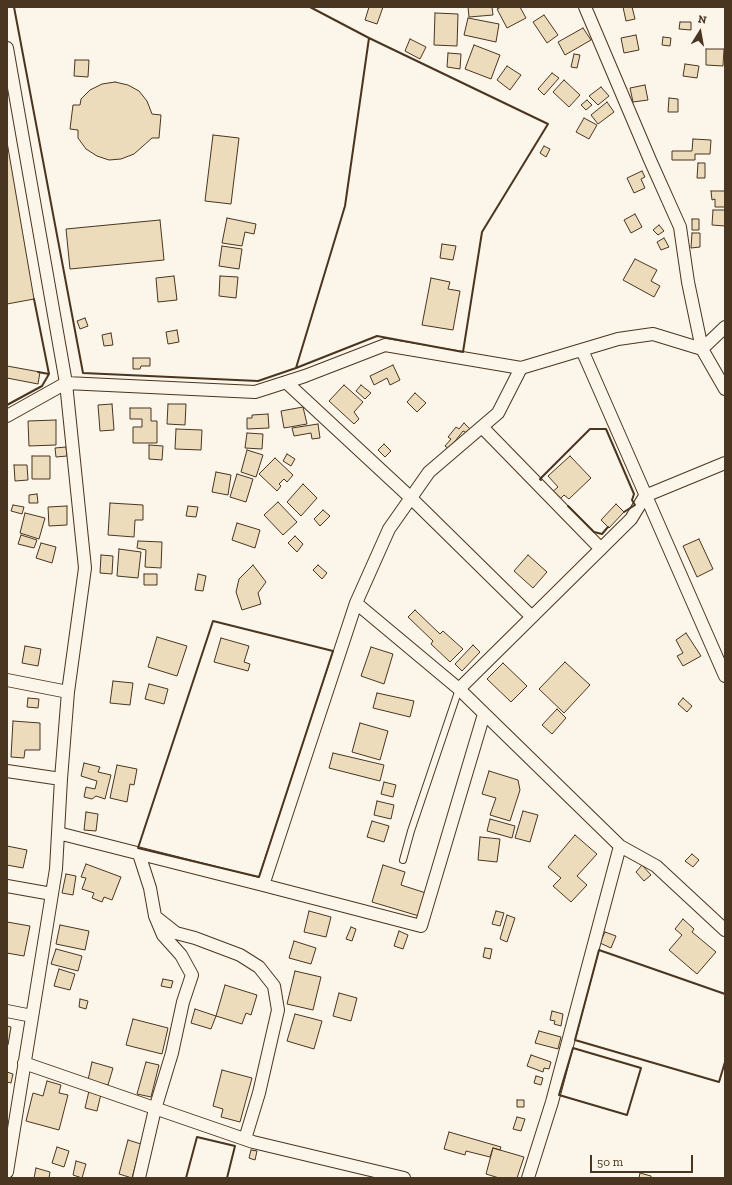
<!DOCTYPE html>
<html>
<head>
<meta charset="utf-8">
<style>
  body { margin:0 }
  #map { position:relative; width:732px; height:1185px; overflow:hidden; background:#fbf6e9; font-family:"Zilla Slab",serif }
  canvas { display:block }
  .frame { position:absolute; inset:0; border:8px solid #4a3520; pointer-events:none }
  .north { position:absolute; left:680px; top:12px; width:40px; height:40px; -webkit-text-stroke:3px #fbf6e9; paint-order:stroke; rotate:11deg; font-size:11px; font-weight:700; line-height:16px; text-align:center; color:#4a3520 }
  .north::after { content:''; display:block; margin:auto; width:14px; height:18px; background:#4a3520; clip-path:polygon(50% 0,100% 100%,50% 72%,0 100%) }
  .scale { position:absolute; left:590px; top:1155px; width:103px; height:18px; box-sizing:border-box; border:2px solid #4a3520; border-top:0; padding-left:5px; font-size:12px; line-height:14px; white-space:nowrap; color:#4a3520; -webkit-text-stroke:3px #fbf6e9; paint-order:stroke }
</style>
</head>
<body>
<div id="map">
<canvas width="732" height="1185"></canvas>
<div class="frame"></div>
<div class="north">N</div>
<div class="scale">50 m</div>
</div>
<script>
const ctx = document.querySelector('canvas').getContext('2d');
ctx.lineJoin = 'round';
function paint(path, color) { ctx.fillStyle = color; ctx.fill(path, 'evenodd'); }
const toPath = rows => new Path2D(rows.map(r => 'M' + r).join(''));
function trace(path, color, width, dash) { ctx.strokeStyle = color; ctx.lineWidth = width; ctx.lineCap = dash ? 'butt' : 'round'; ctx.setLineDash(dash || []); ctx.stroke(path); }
const building = toPath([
  [369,7,383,7,377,24,365,20,369,7],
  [468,7,492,7,493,15,469,17,468,7],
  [501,7,520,7,526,18,507,28,497,9,501,7],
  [623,7,632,7,635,19,626,21,623,7],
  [435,13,458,14,457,46,434,45,435,13],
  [544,15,558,35,547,43,533,22,544,15],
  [468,18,499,24,496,42,464,35,468,18],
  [680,22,691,22,691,30,679,29,680,22],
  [583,28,591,40,565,55,558,42,583,28],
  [636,35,639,50,624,53,621,38,636,35],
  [663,37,671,38,670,46,662,45,663,37],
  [410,39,426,47,420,59,405,51,410,39],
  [474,45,500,55,491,79,465,69,474,45],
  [706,49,724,49,723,66,706,65,706,49],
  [448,53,461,54,460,69,447,67,448,53],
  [574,54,580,55,577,68,571,67,574,54],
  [75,60,89,60,88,77,74,76,75,60],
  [685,64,699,66,697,78,683,76,685,64],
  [507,66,521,75,510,90,497,80,507,66],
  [552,73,559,78,544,95,538,89,552,73],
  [564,80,580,95,569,107,553,92,564,80],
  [115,82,128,85,139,91,147,101,152,114,161,115,159,138,152,138,134,154,121,159,109,160,97,156,86,149,78,138,78,130,70,129,73,105,80,105,81,99,90,90,102,84,115,82],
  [645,85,648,100,633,102,630,88,645,85],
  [601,87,609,96,598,105,589,96,601,87],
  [669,98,678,99,678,112,668,112,669,98],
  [587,100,592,105,586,110,581,105,587,100],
  [607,102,614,112,598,124,591,115,607,102],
  [584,118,597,125,589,139,576,132,584,118],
  [213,135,239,138,231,204,205,201,213,135],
  [693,139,711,140,710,154,695,154,695,160,672,160,672,151,692,151,693,139],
  [7,142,34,299,7,304,7,142],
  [544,146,550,149,546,157,540,153,544,146],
  [698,163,705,163,705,178,697,178,698,163],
  [642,171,645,177,641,179,645,188,634,193,627,178,642,171],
  [711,191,725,191,725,207,715,207,715,199,712,200,711,191],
  [713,210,725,210,725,226,712,225,713,210],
  [635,214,642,227,631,233,624,220,635,214],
  [227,218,256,224,254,234,245,232,242,246,222,243,227,218],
  [692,219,699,219,699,230,692,230,692,219],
  [160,220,164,260,70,269,66,229,160,220],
  [659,225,664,231,658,235,653,230,659,225],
  [692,233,700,233,700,247,691,248,692,233],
  [664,238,669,247,661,250,657,242,664,238],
  [442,244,456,246,453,260,440,258,442,244],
  [222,246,242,249,239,269,219,266,222,246],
  [635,259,657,270,651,281,660,286,654,297,623,280,635,259],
  [174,276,177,300,158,302,156,278,174,276],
  [220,276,238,277,236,298,219,296,220,276],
  [431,278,450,282,448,289,460,291,453,330,422,325,431,278],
  [85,318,88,326,80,329,77,321,85,318],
  [177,330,179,342,168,344,166,332,177,330],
  [111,333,113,345,104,346,102,335,111,333],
  [133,358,150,358,150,366,141,366,140,369,133,369,133,358],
  [393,365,400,380,390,385,387,378,374,385,370,376,393,365],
  [7,366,40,372,38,384,7,378,7,366],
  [344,385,363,402,354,412,359,419,354,424,329,401,344,385],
  [361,385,371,393,365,399,356,391,361,385],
  [415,393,426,403,417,412,407,402,415,393],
  [112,404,114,430,100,431,98,405,112,404],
  [168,404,186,404,185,425,167,424,168,404],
  [303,407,307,424,284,428,281,411,303,407],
  [130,408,151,408,151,421,157,421,157,443,133,443,133,427,142,427,142,419,130,419,130,408],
  [268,414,269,428,247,429,247,418,252,418,252,415,268,414],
  [56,420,56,445,29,446,28,421,56,420],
  [464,423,470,429,467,433,463,431,449,449,445,446,451,439,448,437,456,427,459,429,464,423],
  [318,424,320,438,312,439,311,433,294,436,292,428,318,424],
  [176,429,202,430,201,450,175,449,176,429],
  [247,433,263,434,262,449,245,448,247,433],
  [384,444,391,451,385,457,378,450,384,444],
  [149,445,163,446,162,460,149,459,149,445],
  [66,447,67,456,56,457,55,448,66,447],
  [247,450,263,455,256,477,241,472,247,450],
  [287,454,295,459,291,466,283,461,287,454],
  [32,456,50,456,50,479,32,479,32,456],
  [570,456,591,478,569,499,564,495,559,500,551,493,558,487,548,476,570,456],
  [275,458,293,475,287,482,284,479,279,484,281,486,277,491,259,474,275,458],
  [14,465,27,465,28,480,15,481,14,465],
  [216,472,231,475,228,495,212,492,216,472],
  [237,474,253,479,246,502,230,497,237,474],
  [303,484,317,498,301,516,287,502,303,484],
  [37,494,38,503,29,503,29,495,37,494],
  [278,502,297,522,283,535,264,515,278,502],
  [110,503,143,505,143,520,135,520,134,537,108,535,110,503],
  [616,504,624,512,609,528,601,520,616,504],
  [13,505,24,507,22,514,11,511,13,505],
  [67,506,67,525,49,526,48,507,67,506],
  [188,506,198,507,196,517,186,516,188,506],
  [323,510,330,516,320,526,314,519,323,510],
  [25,513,45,518,39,539,20,533,25,513],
  [237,523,260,530,255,548,232,540,237,523],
  [21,535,37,540,34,548,18,544,21,535],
  [295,536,303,544,297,552,288,543,295,536],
  [699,539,713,569,697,577,683,546,699,539],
  [138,541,162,542,161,568,145,567,146,550,137,548,138,541],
  [41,543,56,547,52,563,36,558,41,543],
  [119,549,141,552,138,578,117,576,119,549],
  [101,555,113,556,112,574,100,573,101,555],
  [528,555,547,572,533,588,514,571,528,555],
  [253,565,266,582,258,593,261,604,242,610,236,592,239,579,253,565],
  [318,565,327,573,322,579,313,570,318,565],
  [144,574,157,574,157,585,144,585,144,574],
  [198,574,206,576,203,591,195,590,198,574],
  [415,610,440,634,443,631,463,649,450,662,431,644,433,641,408,617,415,610],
  [686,633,701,656,683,666,677,656,683,653,676,640,686,633],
  [157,637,187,646,177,676,148,667,157,637],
  [221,638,249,646,244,662,250,664,248,671,214,662,221,638],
  [473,645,480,652,462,671,455,664,473,645],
  [25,646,41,649,38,666,22,663,25,646],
  [371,647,393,654,384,684,361,676,371,647],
  [565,662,590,685,564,713,539,689,565,662],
  [503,663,527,686,511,702,487,679,503,663],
  [113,681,133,683,130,705,110,703,113,681],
  [149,684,168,689,164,704,145,699,149,684],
  [377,693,414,701,410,717,373,708,377,693],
  [28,698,39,699,38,708,27,707,28,698],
  [683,698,692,706,687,712,678,704,683,698],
  [557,709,566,718,552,734,542,725,557,709],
  [13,721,40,723,40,750,25,750,24,758,11,757,13,721],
  [360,723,388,731,380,760,352,752,360,723],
  [333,753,384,765,380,781,329,768,333,753],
  [84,763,100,767,98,772,111,775,105,799,96,796,92,799,84,797,86,787,95,789,97,781,81,776,84,763],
  [117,765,137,769,134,785,130,784,127,802,110,798,117,765],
  [489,771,518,780,520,790,510,821,490,815,496,798,482,794,489,771],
  [384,782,396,785,393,797,381,794,384,782],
  [377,801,394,805,391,819,374,815,377,801],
  [523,811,538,815,530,842,515,838,523,811],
  [86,812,98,814,96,831,84,830,86,812],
  [490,819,515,826,512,838,487,831,490,819],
  [372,821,389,826,384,842,367,837,372,821],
  [575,835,597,854,577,876,587,885,571,902,553,886,561,878,548,867,575,835],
  [480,837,500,839,497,862,478,860,480,837],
  [7,846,27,850,23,868,7,865,7,846],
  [692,854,699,860,693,867,685,861,692,854],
  [86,864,121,877,112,900,104,897,102,902,92,898,94,893,82,889,86,878,81,877,86,864],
  [383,865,405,872,401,885,426,893,419,916,372,902,383,865],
  [642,865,651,875,644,881,636,872,642,865],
  [66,874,76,876,73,895,62,893,66,874],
  [309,911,331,917,326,937,304,932,309,911],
  [496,911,504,913,500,926,492,924,496,911],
  [507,915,515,918,507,942,500,939,507,915],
  [683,919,694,929,692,932,716,952,697,974,669,950,682,935,675,929,683,919],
  [7,922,30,926,24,956,7,953,7,922],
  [60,925,89,931,85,950,56,944,60,925],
  [351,927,356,929,352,941,346,939,351,927],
  [399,931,408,935,403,949,394,946,399,931],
  [605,932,616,936,611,948,600,943,605,932],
  [294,941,316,948,311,964,289,958,294,941],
  [485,948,492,949,490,959,483,957,485,948],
  [56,949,82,956,78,971,51,964,56,949],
  [59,969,75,974,70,990,54,986,59,969],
  [295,971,321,977,313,1010,287,1004,295,971],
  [163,979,173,981,171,988,161,986,163,979],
  [225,985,257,995,251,1015,246,1013,242,1024,216,1016,225,985],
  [339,993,357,998,351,1021,333,1016,339,993],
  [80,999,88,1001,86,1009,79,1007,80,999],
  [195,1009,216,1016,211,1029,191,1023,195,1009],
  [552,1011,563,1014,561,1026,554,1024,555,1021,550,1020,552,1011],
  [295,1014,322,1021,314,1049,287,1041,295,1014],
  [133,1019,168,1028,162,1054,126,1045,133,1019],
  [7,1026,11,1027,8,1045,7,1044,7,1026],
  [539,1031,561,1037,558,1049,535,1043,539,1031],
  [531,1055,551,1062,549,1069,544,1068,543,1072,527,1066,531,1055],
  [92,1062,113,1068,108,1085,88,1080,92,1062],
  [146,1062,159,1065,151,1097,137,1094,146,1062],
  [222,1070,252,1078,240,1122,221,1117,223,1109,213,1106,222,1070],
  [7,1072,13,1074,11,1083,7,1082,7,1072],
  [536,1076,543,1078,541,1085,534,1083,536,1076],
  [47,1081,61,1085,59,1093,68,1095,59,1130,26,1121,33,1093,43,1096,47,1081],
  [89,1091,101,1094,97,1111,85,1108,89,1091],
  [517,1100,524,1100,524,1107,517,1107,517,1100],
  [517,1117,525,1119,521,1131,513,1129,517,1117],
  [449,1132,501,1147,500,1150,493,1148,490,1157,466,1151,465,1155,444,1149,449,1132],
  [128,1140,141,1144,132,1178,119,1174,128,1140],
  [57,1147,69,1151,64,1167,52,1163,57,1147],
  [493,1148,524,1157,517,1178,499,1178,486,1174,493,1148],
  [251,1150,257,1151,255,1160,249,1158,251,1150],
  [76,1161,86,1164,82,1178,73,1175,76,1161],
  [36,1168,50,1172,49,1178,34,1178,36,1168],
  [640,1173,651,1176,651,1178,639,1178,640,1173]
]);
paint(building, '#ecdcbc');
trace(building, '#4a3520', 1);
const lane = toPath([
  [403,860,411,831,459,689]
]);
const street = toPath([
  [585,7,650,160,680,227,688,282,702,349,725,389],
  [7,48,66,383,85,568,68,692],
  [582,350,725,676],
  [286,382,411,498,532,617],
  [7,416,66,383,255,392,305,376,385,345,521,368,618,339,653,334,702,349,725,327],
  [482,427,601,549],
  [356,603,459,689],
  [7,680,68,692,61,779,56,869,7,1172],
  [7,771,61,779],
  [58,833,263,885,356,603,389,529,429,472,498,413,521,368],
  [620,846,656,866,725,930],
  [263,885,421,926,484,714],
  [7,886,52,894],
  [157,918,176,933,195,938,240,955,259,967,274,986,278,1010,259,1093,245,1139],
  [7,1011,32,1016],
  [24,1063,253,1142,404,1178],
  [139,1178,155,1109,172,1053,183,1002,192,975,181,955,163,935,155,916,150,888,139,854],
  [528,1178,552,1102,620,846,459,689,631,519,645,496,725,463]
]);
trace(lane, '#4a3520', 8);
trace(street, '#4a3520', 14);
trace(lane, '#fbf6e9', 6);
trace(street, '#fbf6e9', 12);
trace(toPath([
  [14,7,83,373,258,381,296,368,345,206,369,38,310,7],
  [34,299,49,374,38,372],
  [296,368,377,336,463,352,482,232,548,124,369,38],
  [7,405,42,386,49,374],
  [541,480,540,479,590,429,606,429,634,494,632,500,635,505,624,512],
  [568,506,594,532,602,534,608,527],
  [213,621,333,651,259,877,138,848,213,621],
  [725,994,599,950,575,1040,719,1082,725,1062],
  [573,1048,641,1068,627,1115,559,1095,573,1048],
  [186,1178,197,1137,235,1146,227,1178]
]), '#4a3520', 2);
</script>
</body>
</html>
